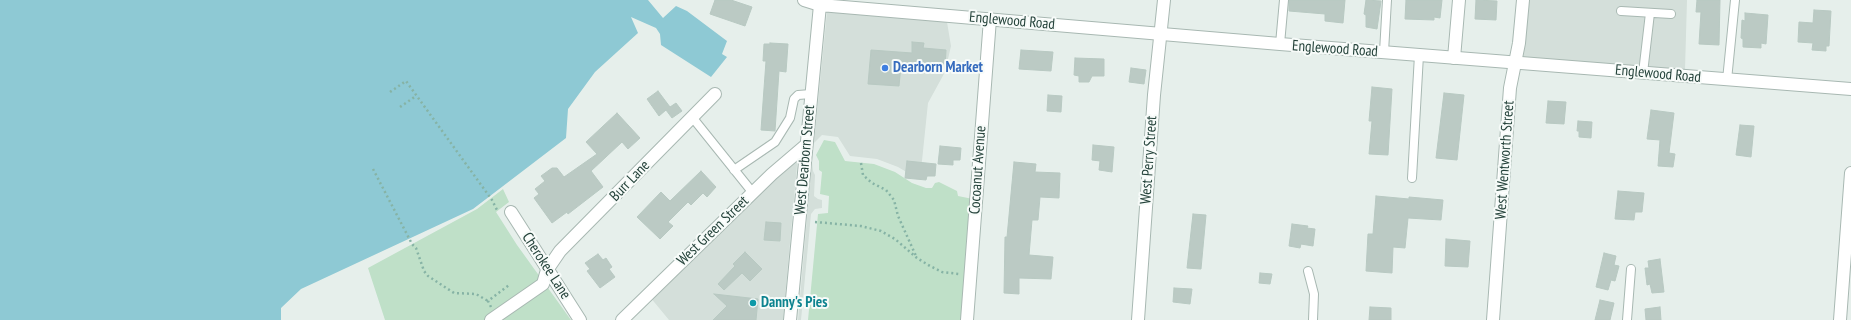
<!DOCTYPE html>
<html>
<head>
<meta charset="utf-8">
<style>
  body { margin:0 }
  canvas { display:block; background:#e6efeb }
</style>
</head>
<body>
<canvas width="1851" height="320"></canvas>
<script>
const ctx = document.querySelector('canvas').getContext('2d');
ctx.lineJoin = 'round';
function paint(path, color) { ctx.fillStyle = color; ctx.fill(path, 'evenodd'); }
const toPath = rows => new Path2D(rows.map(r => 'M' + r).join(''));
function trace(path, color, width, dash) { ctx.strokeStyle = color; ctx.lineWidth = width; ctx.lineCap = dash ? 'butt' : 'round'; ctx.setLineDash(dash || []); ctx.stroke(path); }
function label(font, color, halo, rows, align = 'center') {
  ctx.font = font + ' "PT Sans Narrow",sans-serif'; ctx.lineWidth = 4; ctx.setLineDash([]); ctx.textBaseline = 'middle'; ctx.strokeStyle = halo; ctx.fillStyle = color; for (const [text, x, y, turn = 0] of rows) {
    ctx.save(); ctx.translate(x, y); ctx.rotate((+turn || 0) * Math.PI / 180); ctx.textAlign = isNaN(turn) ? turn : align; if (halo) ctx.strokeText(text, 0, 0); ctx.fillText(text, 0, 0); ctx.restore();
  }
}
paint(toPath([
  [1521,0,1687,0,1685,70,1515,57],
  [827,12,947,22,951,46,945,72,928,103,920,180,898,167,877,159,850,156,838,137,822,135,814,143],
  [798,154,783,320,669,320,650,297],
  [812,162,813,171,815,175,814,196,818,199,822,200,822,208,815,209,811,214,801,320,798,320]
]), '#d4dfda');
paint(toPath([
  [824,140,835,142,845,161,874,164,895,172,912,183,926,188,932,188,935,183,939,182,957,191,958,196,973,199,965,320,808,320,818,214,828,213,829,196,820,194,822,172,819,170,819,161,816,155],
  [503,189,509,202,496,212,517,245,571,320,385,320,368,268,477,209]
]), '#bfe0c8');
paint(toPath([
  [0,0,648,0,663,18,676,6,687,11,727,41,722,54,727,57,711,77,661,45,660,34,656,28,631,17,638,33,595,72,568,109,566,138,473,209,301,289,281,308,281,320,0,320]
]), '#8ec9d4');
const building = toPath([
  [715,0,731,0,752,7,745,26,710,14,715,0],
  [1289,0,1345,0,1343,23,1325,21,1325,14,1289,11,1289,0],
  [1366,0,1381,1,1377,29,1366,27,1366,15,1364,14,1366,0],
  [1406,0,1442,0,1440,18,1434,17,1434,20,1405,19,1406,0],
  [1476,0,1497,1,1496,20,1475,19,1476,0],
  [1697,0,1720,0,1719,45,1699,44,1701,12,1696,12,1697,0],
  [1814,10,1831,11,1829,46,1826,46,1826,51,1812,50,1813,43,1798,42,1799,22,1813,23,1814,10],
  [1745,13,1768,15,1766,44,1761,43,1761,48,1743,47,1743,39,1741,38,1742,20,1745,21,1745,13],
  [912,42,924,43,923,48,946,50,945,68,901,65,899,86,868,84,871,50,912,53,912,42],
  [770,43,788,44,786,72,779,71,775,131,761,130,766,61,763,61,764,44,770,44,770,43],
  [1021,50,1053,52,1051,71,1019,69,1021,50],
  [1075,58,1104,59,1104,76,1092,76,1089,82,1079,82,1079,76,1074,75,1075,58],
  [1131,68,1146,70,1144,84,1129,82,1131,68],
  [1372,87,1392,89,1388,155,1369,154,1372,121,1369,121,1372,87],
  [658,91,670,107,676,103,682,111,672,118,666,110,659,116,647,99,658,91],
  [1444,93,1464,95,1457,160,1436,158,1444,93],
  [1048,95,1062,96,1061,112,1047,111,1048,95],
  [1548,101,1566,102,1564,124,1546,123,1548,101],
  [1651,110,1674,113,1669,153,1675,154,1673,167,1658,166,1660,140,1647,139,1651,110],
  [617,113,640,138,628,149,622,142,591,171,603,187,568,214,567,212,552,223,534,198,539,194,535,189,545,181,541,176,552,168,557,168,564,177,597,154,586,142,617,113],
  [1578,121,1592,122,1591,138,1579,137,1579,131,1577,131,1578,121],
  [1740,125,1754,126,1751,157,1736,155,1740,125],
  [1093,145,1114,147,1112,172,1099,170,1100,161,1092,160,1093,145],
  [940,146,961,148,960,160,953,160,953,165,938,164,940,146],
  [907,161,936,164,935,176,927,176,926,180,905,178,907,161],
  [1014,162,1036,164,1035,172,1060,173,1059,198,1040,197,1038,220,1032,220,1029,255,1053,257,1051,279,1019,278,1019,294,1004,293,1005,237,1007,237,1014,162],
  [701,171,716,187,707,197,703,193,691,205,688,202,668,222,673,226,660,239,637,217,661,192,670,201,701,171],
  [1618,191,1644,193,1642,212,1635,212,1634,220,1615,219,1618,191],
  [1376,196,1409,199,1409,197,1443,200,1441,220,1408,218,1405,248,1393,247,1392,273,1366,271,1368,234,1373,234,1376,196],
  [1193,214,1206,215,1201,269,1187,268,1193,214],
  [766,222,781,223,780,241,764,240,766,222],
  [1292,224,1308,226,1307,228,1315,229,1313,246,1301,244,1300,248,1289,246,1292,224],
  [1446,239,1470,241,1468,267,1445,266,1446,239],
  [745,252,762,269,750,281,742,273,724,290,718,284,735,266,733,264,745,252],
  [1604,253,1616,256,1614,265,1619,266,1615,281,1611,280,1608,290,1596,287,1604,253],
  [598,254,603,260,606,258,612,267,609,269,615,277,600,288,587,271,590,269,585,263,598,254],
  [1660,259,1664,292,1652,293,1650,284,1647,285,1645,268,1649,268,1648,261,1660,259],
  [1260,273,1272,274,1270,284,1259,283,1260,273],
  [1174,288,1192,289,1190,304,1173,302,1174,288],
  [714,294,758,299,756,320,713,320,727,306,714,294],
  [1600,300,1614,303,1610,320,1595,320,1600,300],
  [1370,307,1391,308,1391,320,1369,320,1370,307],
  [1660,307,1661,320,1646,320,1645,309,1660,307]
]);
paint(building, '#bbcac4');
trace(building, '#b8c9c2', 1);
const service = toPath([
  [1621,11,1671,14],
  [1280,44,1284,0],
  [1384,52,1387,0],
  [1643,73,1650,13],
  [1727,80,1735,0],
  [692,117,753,193],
  [734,170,775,142,790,118,794,99,798,95,811,94],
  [1412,178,1419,55],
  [1308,271,1314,294,1313,320],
  [1627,320,1631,269]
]);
const minor = toPath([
  [804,0,820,5,820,0],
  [1454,58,1459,0],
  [511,212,580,320],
  [491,320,543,284,547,270,560,251,715,94],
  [622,320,772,174,806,145],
  [967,320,990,19],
  [1138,320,1154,95,1164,0],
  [1493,320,1510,88,1519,43,1523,0],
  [1840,320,1851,173]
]);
const tertiary = toPath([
  [790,320,820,5,1280,44,1851,89]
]);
trace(service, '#a8b8b2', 10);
trace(minor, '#a8b8b2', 14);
trace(tertiary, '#a8b8b2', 14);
trace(toPath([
  [390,92,406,81,492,200,497,210],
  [400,107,416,96],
  [861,163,863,175,872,183,886,190,894,200,898,216,916,256],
  [373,169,412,244,416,248,424,271,428,276,454,293,476,294,488,301],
  [815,222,861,226,881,231,895,239,917,258,930,266,942,272,959,274],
  [491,307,488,301,509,285]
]), '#86b3a5', 2.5, [2, 3]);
trace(service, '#fff', 8);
trace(minor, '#fff', 12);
trace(tertiary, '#fff', 12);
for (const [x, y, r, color] of [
  [885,68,4,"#3f7fe0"],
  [753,303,4,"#0f9aa8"]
]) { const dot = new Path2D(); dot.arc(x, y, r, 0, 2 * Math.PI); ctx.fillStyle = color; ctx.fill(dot); trace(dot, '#f7fbf9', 1.5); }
label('15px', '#24423a', '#f7fbf9', [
  ["Englewood Road",1012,21,5],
  ["Englewood Road",1335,49,4],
  ["Englewood Road",1658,74,5],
  ["West Dearborn Street",805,160,-85],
  ["West Perry Street",1149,160,-86],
  ["West Wentworth Street",1505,160,-86],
  ["Cocoanut Avenue",978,170,-86],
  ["Burr Lane",630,181,-46],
  ["West Green Street",713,231,-44],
  ["Cherokee Lane",546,266,57]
]);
label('bold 15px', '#366cbe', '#f7fbf9', [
  ["Dearborn Market",893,68]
], 'left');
label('bold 15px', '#0d838f', '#f7fbf9', [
  ["Danny's Pies",761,303]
], 'left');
</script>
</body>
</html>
